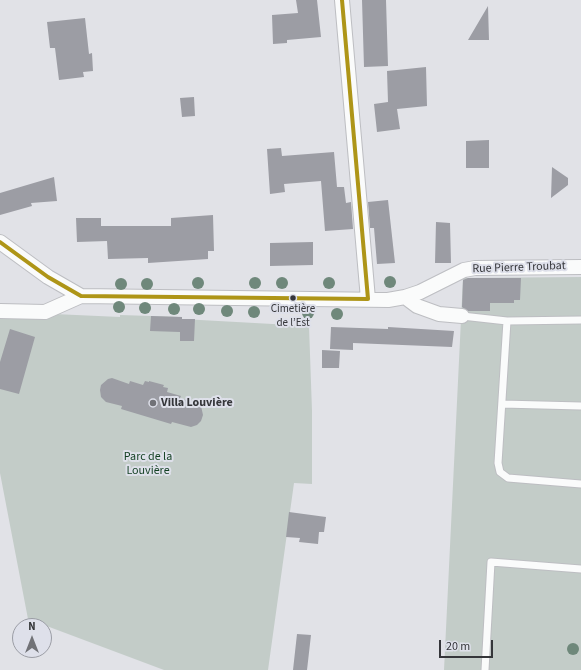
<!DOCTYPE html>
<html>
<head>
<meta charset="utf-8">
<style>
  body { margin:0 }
  #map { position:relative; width:581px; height:670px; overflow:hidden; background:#e1e2e7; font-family:"Source Sans 3",sans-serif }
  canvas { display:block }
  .north { position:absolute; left:12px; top:618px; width:40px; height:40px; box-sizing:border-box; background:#dee0ea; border:1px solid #9a9ca4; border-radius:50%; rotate:0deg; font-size:11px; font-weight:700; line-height:16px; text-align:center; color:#35363a }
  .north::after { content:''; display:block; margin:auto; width:14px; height:18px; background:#717277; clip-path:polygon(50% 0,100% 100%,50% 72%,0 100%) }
  .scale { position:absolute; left:439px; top:640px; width:54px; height:18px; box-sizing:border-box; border:2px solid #35363a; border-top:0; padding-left:5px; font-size:12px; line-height:14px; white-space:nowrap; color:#35363a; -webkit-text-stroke:3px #dee0ea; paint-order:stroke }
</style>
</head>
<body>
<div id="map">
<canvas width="581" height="670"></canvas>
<div class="north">N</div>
<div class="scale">20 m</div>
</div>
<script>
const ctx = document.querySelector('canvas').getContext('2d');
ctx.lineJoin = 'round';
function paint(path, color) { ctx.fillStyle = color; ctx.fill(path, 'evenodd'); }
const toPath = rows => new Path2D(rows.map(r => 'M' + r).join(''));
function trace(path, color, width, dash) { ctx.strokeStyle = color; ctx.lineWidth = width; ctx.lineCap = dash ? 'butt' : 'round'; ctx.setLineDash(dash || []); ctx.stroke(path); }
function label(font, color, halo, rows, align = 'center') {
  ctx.font = font + ' "Source Sans 3",sans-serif'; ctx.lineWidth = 4; ctx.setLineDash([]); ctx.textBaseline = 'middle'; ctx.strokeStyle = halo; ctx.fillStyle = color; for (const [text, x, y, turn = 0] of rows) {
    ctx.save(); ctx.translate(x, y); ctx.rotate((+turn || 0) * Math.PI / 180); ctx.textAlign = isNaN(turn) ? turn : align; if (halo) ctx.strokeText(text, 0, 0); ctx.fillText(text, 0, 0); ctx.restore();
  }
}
paint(toPath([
  [581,277,581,670,444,670,463,278],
  [54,314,120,317,120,315,182,317,182,319,309,326,312,411,312,484,294,483,268,670,164,670,28,619,0,473,0,315]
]), '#c3ccc8');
paint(toPath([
  [296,0,317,0,321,37,287,40,287,43,273,44,272,15,298,13],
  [362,0,386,0,388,66,364,67],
  [488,6,489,40,468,40],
  [85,18,89,54,92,53,93,71,83,72,84,77,59,80,55,48,50,48,47,22],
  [426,67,427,106,397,109,400,129,377,132,374,104,388,102,387,71],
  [194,97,195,116,182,117,180,98],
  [489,140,489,168,466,168,466,141],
  [281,148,282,156,334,152,337,187,344,187,346,203,351,202,353,229,325,231,321,181,284,184,285,192,270,194,267,149],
  [552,167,568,178,568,185,551,198],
  [54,177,57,201,31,203,32,206,0,215,0,193],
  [388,200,395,263,377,264,374,228,370,228,368,202],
  [213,215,214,251,208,251,208,259,148,263,148,258,108,259,107,241,77,242,76,218,101,218,101,226,171,226,171,218],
  [436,222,450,223,451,263,435,263],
  [313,242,313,265,270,266,270,243],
  [468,278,521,278,520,300,514,300,514,303,490,303,490,311,468,311,462,307,463,280],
  [151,316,182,317,182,319,195,319,194,341,180,341,180,332,150,331],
  [331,327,388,329,388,327,454,331,452,347,353,343,353,350,330,349],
  [10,329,35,337,19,394,0,389,0,362],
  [322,350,340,351,339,368,322,368],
  [112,378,129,384,130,381,143,385,145,381,149,382,149,381,164,385,163,387,168,388,167,392,181,396,180,398,199,404,201,406,203,415,201,421,197,425,191,427,172,422,171,424,121,409,122,406,106,402,101,397,100,390,101,385,108,379],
  [289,512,326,517,324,532,319,532,318,544,299,542,300,538,286,537],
  [297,634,311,635,307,670,293,670]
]), '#9c9da4');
const service = toPath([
  [462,316,507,321,581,320],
  [507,321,498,463,500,472,508,478,581,484],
  [502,404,581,406],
  [485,670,491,562,581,569]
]);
const minor = toPath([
  [342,0,368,299],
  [0,242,48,277,81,296,388,300,405,297,420,292,464,270,475,268,581,267],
  [405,297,417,306,439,314,462,316],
  [0,311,45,312,81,296]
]);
trace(service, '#bdbec2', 9);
trace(minor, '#bdbec2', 16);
trace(service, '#fafbfb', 7);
trace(minor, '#fafbfb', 14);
trace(toPath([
  [0,242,48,277,81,296,368,299,342,0]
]), '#ae9517', 4);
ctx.fillStyle = '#6f887b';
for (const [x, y] of [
  [390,282],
  [198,283],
  [255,283],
  [282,283],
  [329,283],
  [121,284],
  [147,284],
  [119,307],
  [145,308],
  [174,309],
  [199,309],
  [227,311],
  [254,312],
  [308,313],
  [337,314],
  [573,649]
]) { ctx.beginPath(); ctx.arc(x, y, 6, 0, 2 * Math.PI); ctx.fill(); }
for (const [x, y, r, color] of [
  [293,298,3.5,"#35363a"],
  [153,403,4,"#717277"]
]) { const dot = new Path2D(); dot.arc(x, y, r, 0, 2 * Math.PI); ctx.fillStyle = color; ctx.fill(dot); trace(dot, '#dee0ea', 1.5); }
label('11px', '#35363a', '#dee0ea', [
  ["Cimetière",293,310],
  ["de l’Est",293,324]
]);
label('12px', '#35363a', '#dee0ea', [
  ["Rue Pierre Troubat",519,268,-2]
]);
label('bold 12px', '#35363a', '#dee0ea', [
  ["Villa Louvière",161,403]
], 'left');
label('12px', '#123f22', '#dee0ea', [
  ["Parc de la",148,457],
  ["Louvière",148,471]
]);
</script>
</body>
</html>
